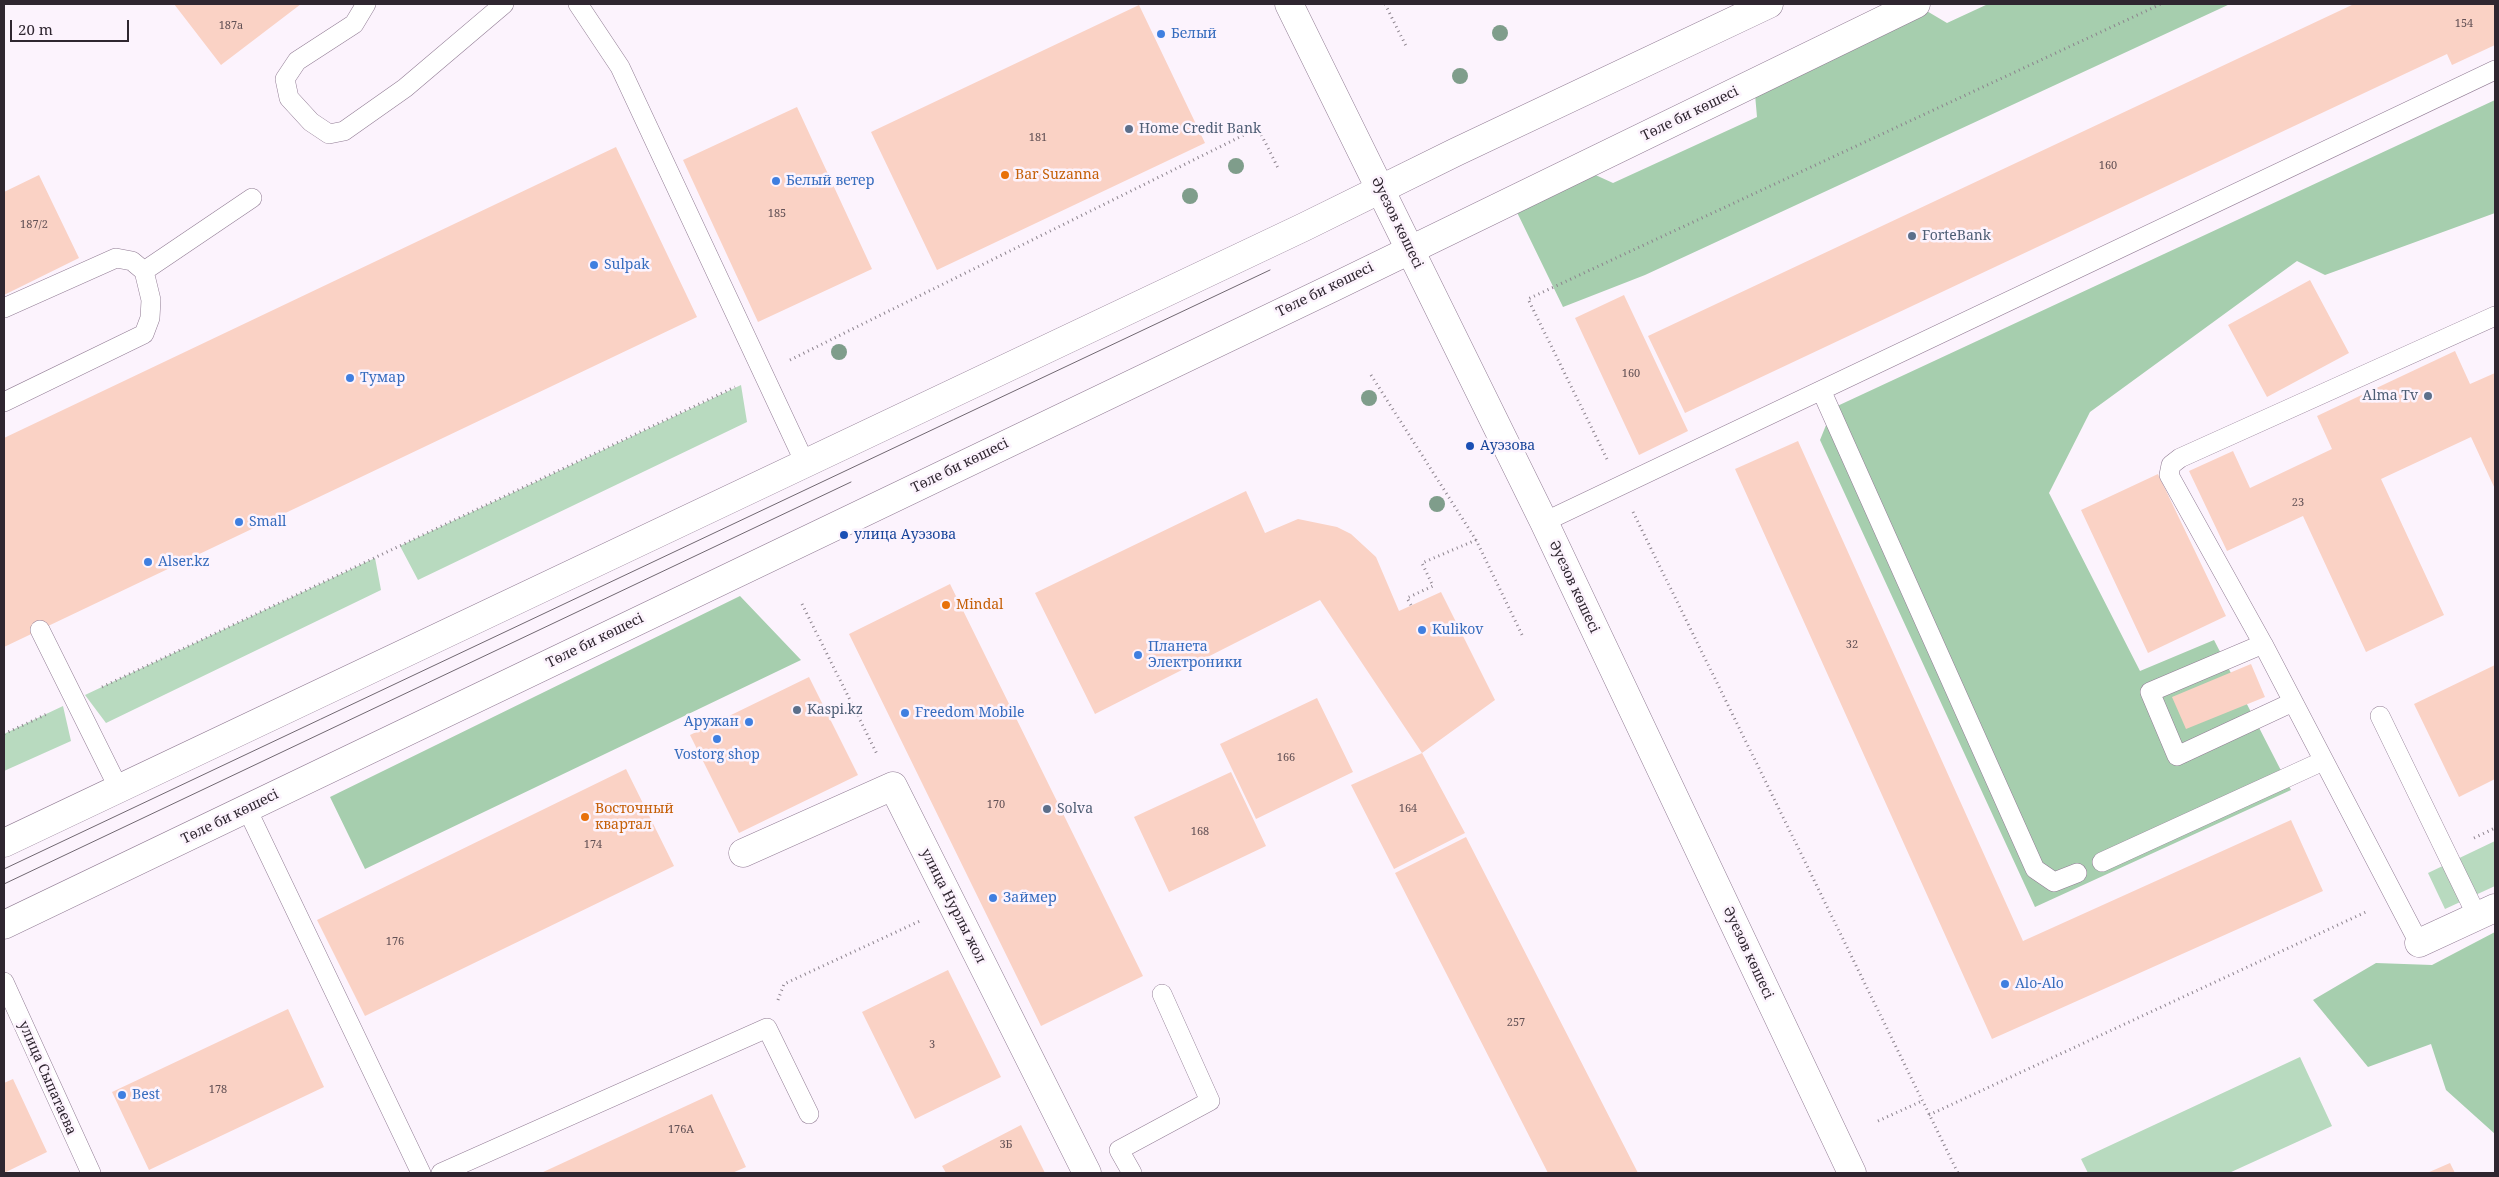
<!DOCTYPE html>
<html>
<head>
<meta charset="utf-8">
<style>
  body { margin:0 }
  #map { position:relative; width:2499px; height:1177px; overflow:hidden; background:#fcf3fd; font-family:"Noto Serif",serif }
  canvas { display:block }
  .frame { position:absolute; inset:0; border:5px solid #2f2630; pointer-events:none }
  .scale { position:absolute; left:10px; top:20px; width:119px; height:22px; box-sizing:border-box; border:2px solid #2f2630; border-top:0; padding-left:6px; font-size:15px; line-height:18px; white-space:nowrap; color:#2f2630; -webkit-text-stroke:4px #fcf3fd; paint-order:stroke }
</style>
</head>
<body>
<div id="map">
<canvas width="2499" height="1177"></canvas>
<div class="frame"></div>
<div class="scale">20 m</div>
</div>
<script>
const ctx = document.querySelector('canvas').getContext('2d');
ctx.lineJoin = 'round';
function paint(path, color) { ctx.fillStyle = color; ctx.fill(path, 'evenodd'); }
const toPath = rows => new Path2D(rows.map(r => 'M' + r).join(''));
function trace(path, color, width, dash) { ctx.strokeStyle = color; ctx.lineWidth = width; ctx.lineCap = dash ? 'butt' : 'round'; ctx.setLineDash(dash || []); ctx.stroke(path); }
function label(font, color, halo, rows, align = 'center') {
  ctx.font = font + ' "Noto Serif",serif'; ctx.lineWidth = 5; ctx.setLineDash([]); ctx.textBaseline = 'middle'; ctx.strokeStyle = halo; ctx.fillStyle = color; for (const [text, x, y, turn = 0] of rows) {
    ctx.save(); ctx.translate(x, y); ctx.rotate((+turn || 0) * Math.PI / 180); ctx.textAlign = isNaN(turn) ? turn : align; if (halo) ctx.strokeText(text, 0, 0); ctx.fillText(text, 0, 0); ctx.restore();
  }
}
paint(toPath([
  [741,385,747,422,418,580,400,546],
  [375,558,381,590,106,723,85,695],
  [63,706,71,741,4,771,4,734],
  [2495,841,2495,886,2445,909,2428,873],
  [2300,1057,2332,1126,2229,1173,2088,1173,2081,1159]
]), '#b8dabf');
paint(toPath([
  [1915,4,1947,23,1988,4,2230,4,1645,275,1563,307,1511,200,1578,167,1613,183,1757,117,1754,83],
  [2495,100,2495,213,2325,275,2297,261,2090,412,2049,493,2140,671,2214,640,2291,790,2035,907,1820,440,1833,408],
  [740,596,801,660,365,869,330,797],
  [2495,932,2495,1134,2446,1090,2431,1044,2368,1067,2313,1000,2376,963,2432,965]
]), '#a6ceae');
paint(toPath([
  [174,4,301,4,221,65],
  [2354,4,2495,4,2495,45,2452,65,2447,54,1685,413,1648,336],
  [1139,5,1205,143,937,270,871,132],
  [797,107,872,269,758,322,683,160],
  [616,147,697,317,4,647,4,438],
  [39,175,79,258,4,295,4,192],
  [2310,280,2349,353,2267,397,2228,325],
  [1624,295,1688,431,1639,455,1575,318],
  [2455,351,2470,384,2495,373,2495,489,2471,437,2381,479,2444,615,2366,652,2303,516,2227,551,2189,471,2233,451,2250,488,2332,449,2317,416],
  [1798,441,2023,941,2291,820,2323,891,1992,1039,1735,469],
  [2158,474,2226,616,2148,653,2081,510],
  [1246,491,1265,533,1298,519,1337,527,1351,534,1376,557,1399,611,1441,592,1495,700,1422,753,1320,600,1095,714,1035,593],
  [950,584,1143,976,1041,1026,849,634],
  [2251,664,2265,697,2186,729,2172,697],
  [2495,665,2495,779,2459,797,2414,704],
  [809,677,858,775,739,833,690,735],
  [1317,698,1353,772,1256,819,1220,744],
  [1422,753,1465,833,1394,869,1351,785],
  [626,769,674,866,365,1016,317,920],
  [1231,772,1266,846,1169,892,1134,817],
  [1466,837,1638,1173,1548,1173,1395,873],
  [948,970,1001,1077,915,1119,862,1012],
  [288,1009,324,1087,149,1170,112,1092],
  [13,1079,47,1152,4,1173,4,1083],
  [712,1094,746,1167,732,1173,541,1173],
  [1021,1125,1045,1173,946,1173,942,1166],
  [2450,1163,2455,1173,2427,1173]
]), '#fad2c5');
const lane = toPath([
  [366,4,354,24,297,61,285,79,289,98,311,122,329,134,344,131,405,88,504,4],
  [578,4,620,67,805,463],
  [144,271,252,198],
  [4,308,116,258,132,261,144,271,151,300,150,318,144,334,4,402],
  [1822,392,2035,869,2054,882,2077,873],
  [1544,522,2495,70],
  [40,630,119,789],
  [2263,644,2150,692,2177,756,2293,702],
  [2380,716,2477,916],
  [247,809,421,1173],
  [2102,862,2323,761],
  [2419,943,2263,644,2169,475,2171,465,2180,458,2495,316],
  [4,982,91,1173],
  [441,1173,767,1028,809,1114],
  [1132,1173,1119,1150,1210,1101,1162,994]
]);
const street = toPath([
  [743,853,893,786,1087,1173],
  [2419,943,2495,908]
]);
const secondary = toPath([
  [1289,4,1544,522,1852,1173],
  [4,843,1304,227,1456,152,1769,4],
  [4,925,1332,288,1916,4]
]);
trace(lane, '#917c94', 20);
trace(street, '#917c94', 29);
trace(secondary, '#917c94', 29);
trace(toPath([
  [1385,4,1407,48],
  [790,360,1258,128,1278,168],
  [1371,375,1476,540,1523,637],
  [1607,459,1528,299,2161,4],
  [1633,512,1958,1173],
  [802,604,878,756],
  [1411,605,1407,598,1433,586,1422,563,1476,540],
  [102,687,735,387],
  [4,734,49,713],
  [2474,838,2495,828],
  [778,1000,784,984,922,920],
  [1929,1115,2368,911],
  [1878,1121,1922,1101]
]), '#8c838d', 3, [1, 4]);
trace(lane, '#fff', 19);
trace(street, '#fff', 28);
trace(secondary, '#fff', 28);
trace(toPath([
  [4,869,1270,270],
  [4,884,851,482]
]), '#706771', 1);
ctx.fillStyle = '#7f9d8b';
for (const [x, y] of [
  [1500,33],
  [1460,76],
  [1236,166],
  [1190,196],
  [839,352],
  [1369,398],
  [1437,504]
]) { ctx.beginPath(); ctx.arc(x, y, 8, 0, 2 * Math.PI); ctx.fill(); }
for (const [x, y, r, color] of [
  [1161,34,5,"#3f7fe0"],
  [1129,129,5,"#5c6f8a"],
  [1005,175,5,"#e8710a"],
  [776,181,5,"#3f7fe0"],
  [1912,236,5,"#5c6f8a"],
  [594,265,5,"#3f7fe0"],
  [350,378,5,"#3f7fe0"],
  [2428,396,5,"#5c6f8a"],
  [1470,446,5,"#1a4fb4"],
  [239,522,5,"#3f7fe0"],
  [844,535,5,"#1a4fb4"],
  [148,562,5,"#3f7fe0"],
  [946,605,5,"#e8710a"],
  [1422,630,5,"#3f7fe0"],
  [1138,655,5,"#3f7fe0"],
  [797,710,5,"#5c6f8a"],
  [905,713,5,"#3f7fe0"],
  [749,722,5,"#3f7fe0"],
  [717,739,5,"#3f7fe0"],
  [1047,809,5,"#5c6f8a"],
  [585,817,5,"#e8710a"],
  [993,898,5,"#3f7fe0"],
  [2005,984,5,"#3f7fe0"],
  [122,1095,5,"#3f7fe0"]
]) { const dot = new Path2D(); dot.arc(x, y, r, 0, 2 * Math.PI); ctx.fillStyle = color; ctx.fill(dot); trace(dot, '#fcf3fd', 2); }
label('11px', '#625155', null, [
  ["154",2464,24],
  ["187а",231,26],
  ["181",1038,138],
  ["160",2108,166],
  ["185",777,214],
  ["187/2",34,225],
  ["160",1631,374],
  ["23",2298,503],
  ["32",1852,645],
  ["166",1286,758],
  ["170",996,805],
  ["164",1408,809],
  ["168",1200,832],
  ["174",593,845],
  ["176",395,942],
  ["257",1516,1023],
  ["3",932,1045],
  ["178",218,1090],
  ["176А",681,1130],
  ["3Б",1006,1145]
]);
label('14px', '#366cbe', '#fcf3fd', [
  ["Белый",1171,34],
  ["Белый ветер",786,181],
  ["Sulpak",604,265],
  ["Тумар",360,378],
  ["Small",249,522],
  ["Alser.kz",158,562],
  ["Kulikov",1432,630],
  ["Планета",1148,647],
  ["Электроники",1148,663],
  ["Freedom Mobile",915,713],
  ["Аружан",739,722,"right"],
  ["Vostorg shop",717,755,"center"],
  ["Займер",1003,898],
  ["Alo-Alo",2015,984],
  ["Best",132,1095]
], 'left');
label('14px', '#2f2630', '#fcf3fd', [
  ["Төле би көшесі",1690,114,-26],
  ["Әуезов көшесі",1397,223,64],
  ["Төле би көшесі",1325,290,-26],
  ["Төле би көшесі",960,466,-26],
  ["Әуезов көшесі",1574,587,65],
  ["Төле би көшесі",595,641,-26],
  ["Төле би көшесі",230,817,-26],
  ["улица Нурлы жол",953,906,63],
  ["Әуезов көшесі",1748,953,65],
  ["улица Сыпатаева",47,1078,66]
]);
label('14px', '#4e5e75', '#fcf3fd', [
  ["Home Credit Bank",1139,129],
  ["ForteBank",1922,236],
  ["Alma Tv",2418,396,"right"],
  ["Kaspi.kz",807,710],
  ["Solva",1057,809]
], 'left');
label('14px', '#c56008', '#fcf3fd', [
  ["Bar Suzanna",1015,175],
  ["Mindal",956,605],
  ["Восточный",595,809],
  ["квартал",595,825]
], 'left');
label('14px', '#164399', '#fcf3fd', [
  ["Ауэзова",1480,446],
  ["улица Ауэзова",854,535]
], 'left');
</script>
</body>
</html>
